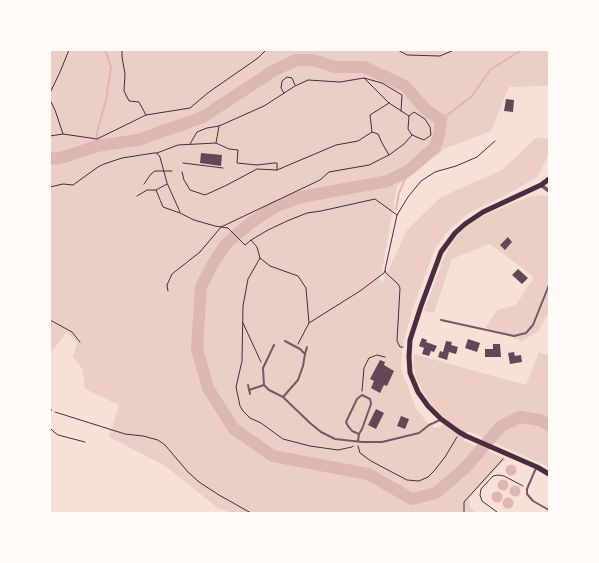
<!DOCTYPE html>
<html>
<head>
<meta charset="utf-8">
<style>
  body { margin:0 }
  #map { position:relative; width:599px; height:563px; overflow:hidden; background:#f7e1d7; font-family:"DM Sans",sans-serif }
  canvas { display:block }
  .frame { position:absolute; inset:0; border:51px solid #fffaf5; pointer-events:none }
</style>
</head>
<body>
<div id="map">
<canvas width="599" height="563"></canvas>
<div class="frame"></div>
</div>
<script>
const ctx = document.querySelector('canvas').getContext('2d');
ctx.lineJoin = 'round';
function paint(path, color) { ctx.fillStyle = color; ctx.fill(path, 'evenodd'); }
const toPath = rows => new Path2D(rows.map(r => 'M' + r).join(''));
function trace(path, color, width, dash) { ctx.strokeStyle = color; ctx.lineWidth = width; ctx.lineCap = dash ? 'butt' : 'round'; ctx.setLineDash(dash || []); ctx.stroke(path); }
paint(toPath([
  [50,50,549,50,549,86,509,87,491,131,446,148,397,186,381,276,379,279,383,282,407,230,441,197,502,170,537,137,549,139,549,154,537,177,508,194,467,214,447,232,434,251,413,308,402,347,401,369,416,408,429,425,436,428,442,425,446,419,431,405,417,381,413,365,414,354,526,385,539,352,549,355,549,467,468,431,464,441,506,459,469,498,470,508,477,513,231,513,218,508,164,465,109,437,119,405,85,389,83,370,73,356,77,343,67,332,50,354],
  [540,195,549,197,549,312,538,332,521,341,504,333,485,328,497,310,516,305,534,277,490,244,452,259,434,313,424,311,445,255,457,235,467,226,485,215,528,197]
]), '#ebcfc5');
paint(toPath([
  '505.5 470a5.5 5.5 0 1 1 11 0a5.5 5.5 0 1 1-11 0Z',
  '497.5 485a5.5 5.5 0 1 1 11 0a5.5 5.5 0 1 1-11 0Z',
  '509.5 491a5.5 5.5 0 1 1 11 0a5.5 5.5 0 1 1-11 0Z',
  '491.5 497a5.5 5.5 0 1 1 11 0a5.5 5.5 0 1 1-11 0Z',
  '502.5 503a5.5 5.5 0 1 1 11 0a5.5 5.5 0 1 1-11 0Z'
]), '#dcb8b0');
trace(toPath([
  [441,120,472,96,491,69,522,50],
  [97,146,97,132,106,100,111,67,105,50],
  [396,209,399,193,409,170]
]), '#dcb8b0', 2);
trace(toPath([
  [50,159,64,157,97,146,138,140,203,117,273,71,296,60,313,60,335,67,364,67,405,86,425,109,441,120,439,135,435,147,409,170,388,181,301,197,275,207,249,224,226,244,212,265,201,287,197,349,208,388,234,429,273,456,368,474,412,499,436,493,466,467,501,426,520,417,540,420,549,426]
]), '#dcb8b0', 12);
paint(toPath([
  [506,99,514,100,513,112,504,111],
  [201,153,222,155,221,166,200,163],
  [508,237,512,242,505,250,500,245],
  [518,269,528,278,522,284,512,275],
  [422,338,427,340,426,342,437,346,434,352,431,351,429,356,422,354,424,348,419,346],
  [468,339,480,343,477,352,465,348],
  [446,341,452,342,451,345,458,347,456,354,449,352,447,360,438,357,440,351,443,352],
  [493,344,500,344,501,357,485,357,485,349,493,349],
  [514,352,515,356,521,355,522,362,510,364,508,353],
  [380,360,385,362,384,365,394,371,387,386,384,385,380,393,371,388,374,381,370,379],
  [376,409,384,413,376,429,368,425],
  [401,416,409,419,405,429,397,426]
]), '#644757');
trace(toPath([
  [122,50,122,57,125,74,124,91,129,101,139,102,146,115],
  [398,50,407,55,440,56,454,50],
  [364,78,389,103,409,116],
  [50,93,60,72,69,50],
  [284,93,281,88,282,81,287,77,292,78,295,85],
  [50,100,55,110,63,134],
  [372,132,370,115,389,103],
  [50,136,63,134,97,139,146,115,190,108,209,92,258,58,266,50],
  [216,143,219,126],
  [190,144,197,132,207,128,219,126,264,106,295,86,308,80,340,82,364,78,382,83,402,95,401,111],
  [157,153,178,145,216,143,229,149,238,150,237,163,257,165,274,163,277,163,277,170],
  [183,163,223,168],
  [182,172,184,180,190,190,205,195,227,185,257,169,277,170,336,145,358,141,372,132,378,134,382,143,389,155],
  [144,184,151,174,155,171,172,171],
  [50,187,63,184,73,185,98,167,104,164,122,158,154,153,157,153,160,157,167,183,180,212],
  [156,190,167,184],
  [137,196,147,190,156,190,163,207,180,213,194,220,215,226,228,228,245,245,251,240,257,247,260,258,248,279,243,306,242,361,236,387,240,406,243,411,250,418,261,423,283,439,310,446,338,450,352,447,353,446],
  [251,240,268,230,287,221,307,213,321,211,375,199,397,215],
  [260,258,270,266,298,276,306,288,309,323,298,344],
  [168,291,167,285,172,274,200,252,221,227,320,180,329,172,369,165,389,155,404,144,412,135,408,129,409,116,414,112,425,119,430,127,431,135,424,140,412,135],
  [50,320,72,332,80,342],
  [243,323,261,362],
  [309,323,360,291,384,273,385,271],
  [403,347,400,347,397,341,400,288,398,284,386,273,385,270,397,215,408,197,421,181,435,172,456,166,477,157,495,141],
  [362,391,364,368,369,358,377,355,385,357],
  [55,412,125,434,143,436,158,440,165,445,188,472,199,482,219,495,251,513],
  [50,428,54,432,58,435,85,442],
  [358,446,360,453,371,461,407,480,419,481,428,477,434,471,445,457,457,437],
  [497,512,482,501,480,495,481,489,493,476,498,475,504,476,523,486],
  [464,513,464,502,503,459]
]), '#4a2c40', 1);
trace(toPath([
  [441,320,514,336,526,333,533,325,549,285],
  [285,341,300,349,305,354],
  [274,345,263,368,264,385,269,390,283,397,310,423,321,432,335,439,362,442,382,442,419,433,429,425,440,420],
  [248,385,250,394],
  [249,390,264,385],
  [283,397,298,380,303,366,305,354,307,347],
  [50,410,51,410],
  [358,441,359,434,362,429,371,404,370,399,362,395,357,399,346,422,348,426,352,431,359,434],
  [536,468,527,489,527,494,533,501,549,510]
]), '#755966', 2);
trace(toPath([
  [541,185,549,191]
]), '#755966', 3.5);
trace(toPath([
  [549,179,541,185,483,212,465,224,455,233,441,252,421,306,410,340,409,357,410,373,418,392,428,406,441,419,459,432,466,436,537,467,549,474]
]), '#4a2c40', 5);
</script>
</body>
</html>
